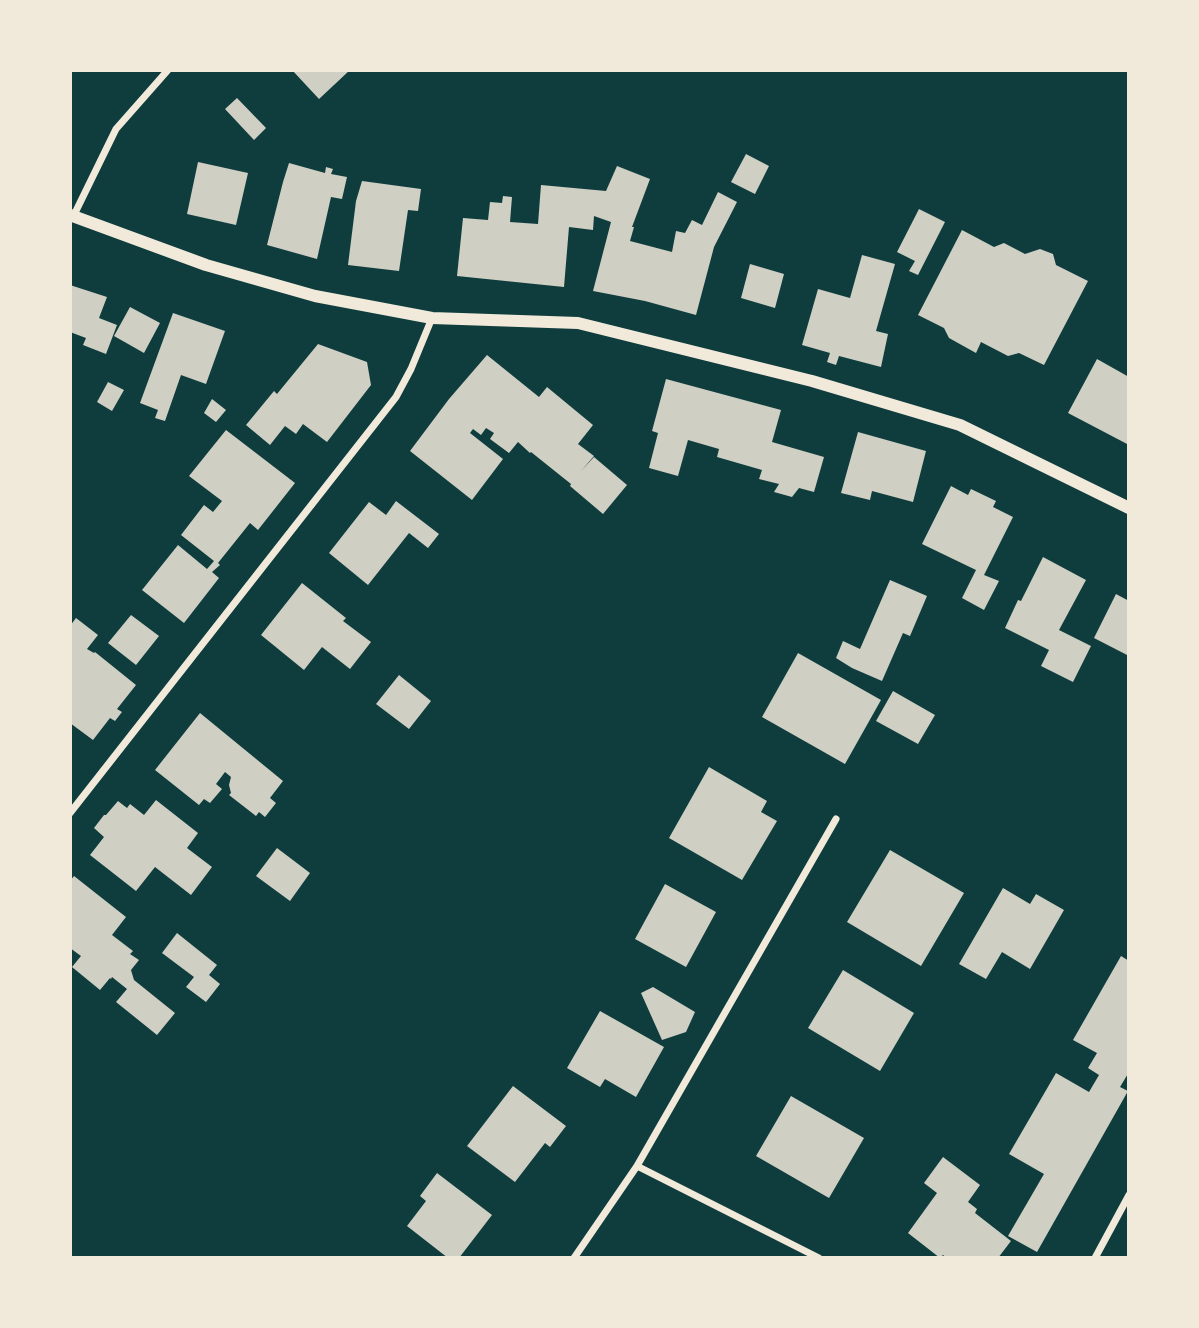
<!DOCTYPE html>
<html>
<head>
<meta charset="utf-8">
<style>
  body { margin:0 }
  #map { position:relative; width:1199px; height:1328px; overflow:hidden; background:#0f3d3e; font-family:Helvetica,sans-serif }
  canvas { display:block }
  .frame { position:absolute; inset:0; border:72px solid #f1e9da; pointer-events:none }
</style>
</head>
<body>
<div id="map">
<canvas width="1199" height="1328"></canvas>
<div class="frame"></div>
</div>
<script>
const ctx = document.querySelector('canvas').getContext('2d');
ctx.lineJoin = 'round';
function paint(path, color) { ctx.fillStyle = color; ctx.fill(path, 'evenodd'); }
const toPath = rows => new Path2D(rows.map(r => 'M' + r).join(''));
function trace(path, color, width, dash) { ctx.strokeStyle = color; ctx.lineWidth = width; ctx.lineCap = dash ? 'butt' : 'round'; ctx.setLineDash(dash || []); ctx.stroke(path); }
paint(toPath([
  [292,70,350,70,319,99],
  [237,98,266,128,254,140,225,109],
  [746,154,769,166,755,194,731,182],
  [198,162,248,173,236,225,187,214],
  [289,163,325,173,326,167,333,169,331,174,347,177,342,199,331,197,317,259,267,245,283,182],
  [617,166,650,179,632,227,634,227,630,241,672,252,676,231,685,233,692,220,702,225,718,192,737,202,714,247,696,315,645,301,593,291,611,222,594,216,593,230,569,227,564,287,457,276,463,218,488,220,490,202,502,203,503,196,512,197,510,222,538,224,541,185,606,191],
  [362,181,421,189,418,211,408,210,399,271,348,265,356,201],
  [919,209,945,222,918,275,909,271,915,261,897,252],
  [962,230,994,247,1004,243,1025,254,1040,249,1053,254,1056,265,1088,281,1044,365,1019,353,1008,356,981,342,976,353,949,338,944,328,918,315],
  [862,255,895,264,876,331,888,334,881,367,839,356,836,365,827,362,830,353,802,345,818,289,850,298],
  [750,264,784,274,775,308,741,298],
  [70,285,107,297,99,318,117,325,106,354,83,345,86,338,70,332],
  [130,307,160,323,144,353,114,336],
  [173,313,225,331,206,384,181,375,165,421,155,418,158,410,140,403],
  [318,344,367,362,371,385,327,442,303,424,296,434,285,426,270,445,246,425,274,391,277,394],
  [487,355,539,397,547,387,593,425,578,444,594,456,581,471,594,457,627,485,603,514,570,486,571,484,531,452,530,453,518,442,509,453,490,439,494,433,486,428,481,435,473,429,470,433,503,459,472,500,410,451,449,399],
  [1097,359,1129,377,1129,445,1068,413],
  [666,379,781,410,772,442,824,457,814,492,799,488,792,497,774,492,779,484,759,479,762,470,717,457,719,449,688,440,678,476,649,468,658,433,652,431],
  [108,382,124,390,112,411,97,402],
  [212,399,226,410,216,422,204,413],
  [226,430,295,483,258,530,250,523,218,563,220,565,212,572,219,578,184,623,142,590,178,545,207,569,214,561,181,535,204,505,213,512,222,501,189,476],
  [858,432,926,451,913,502,872,491,870,500,841,493],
  [951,486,968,495,971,489,996,501,993,507,1013,517,984,575,999,581,984,610,962,598,976,570,922,544],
  [396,501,439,534,428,548,409,533,368,585,329,553,369,502,386,515],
  [1043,557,1086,580,1059,630,1091,646,1073,682,1041,666,1049,650,1005,628,1018,600,1021,601],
  [890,580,927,596,910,636,903,633,882,681,852,668,836,658,843,641,860,649],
  [302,583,346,618,343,621,371,642,350,669,322,647,304,670,261,635],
  [1116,594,1129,601,1129,656,1094,638],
  [131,615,159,636,136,665,108,643],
  [76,618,98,635,87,649,94,653,95,652,136,685,117,709,122,712,115,721,110,718,93,740,70,723,70,665,71,663,70,661,70,626],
  [798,653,881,700,845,764,762,717],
  [399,675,431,701,409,729,376,704],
  [893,691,935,715,918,744,876,721],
  [200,713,283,781,270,798,276,803,265,817,259,812,256,816,229,795,231,793,229,785,231,777,225,772,216,784,222,789,210,803,204,799,199,805,155,770],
  [709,767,767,801,761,812,777,821,742,880,669,838],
  [156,800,198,833,187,848,212,867,191,895,155,867,136,891,90,855,104,837,94,828,104,815,106,815,118,801,127,808,130,804,144,815],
  [277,848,310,873,290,901,256,876],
  [890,850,964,893,921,966,847,922],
  [74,876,126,917,112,935,133,951,130,954,139,960,131,970,134,980,175,1013,157,1035,116,1002,127,989,112,977,111,979,110,978,100,990,72,967,81,956,70,948,70,881],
  [665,884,716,912,686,967,635,939],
  [1003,888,1030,904,1036,894,1064,910,1030,969,1002,952,986,979,959,964],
  [177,933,217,965,209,975,220,984,206,1002,186,987,194,977,162,953],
  [1121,956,1129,961,1129,1072,1120,1087,1128,1091,1037,1252,1008,1236,1044,1174,1009,1154,1056,1073,1089,1092,1099,1075,1088,1068,1097,1053,1073,1040],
  [843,970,914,1013,880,1071,808,1028],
  [653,987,695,1012,686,1032,662,1040,641,993],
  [600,1011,664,1047,636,1097,605,1079,600,1087,567,1068],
  [513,1086,566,1126,550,1147,545,1143,515,1182,467,1146],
  [791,1096,864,1138,829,1198,756,1156],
  [943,1157,980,1185,968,1202,977,1209,975,1213,1011,1241,998,1258,947,1258,943,1255,940,1258,908,1233,937,1193,924,1183],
  [437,1173,492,1215,459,1258,448,1258,407,1226,426,1201,420,1196]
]), '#cfcfc3');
trace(toPath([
  [74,215,116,129,168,70],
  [70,813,396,397,411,369,432,318],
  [637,1166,836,819],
  [574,1258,637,1166,819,1258],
  [1095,1258,1129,1195]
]), '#f1e9da', 7);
trace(toPath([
  [70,215,206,265,315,296,432,318,578,323,812,381,960,425,1129,508]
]), '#f1e9da', 12);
</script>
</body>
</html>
